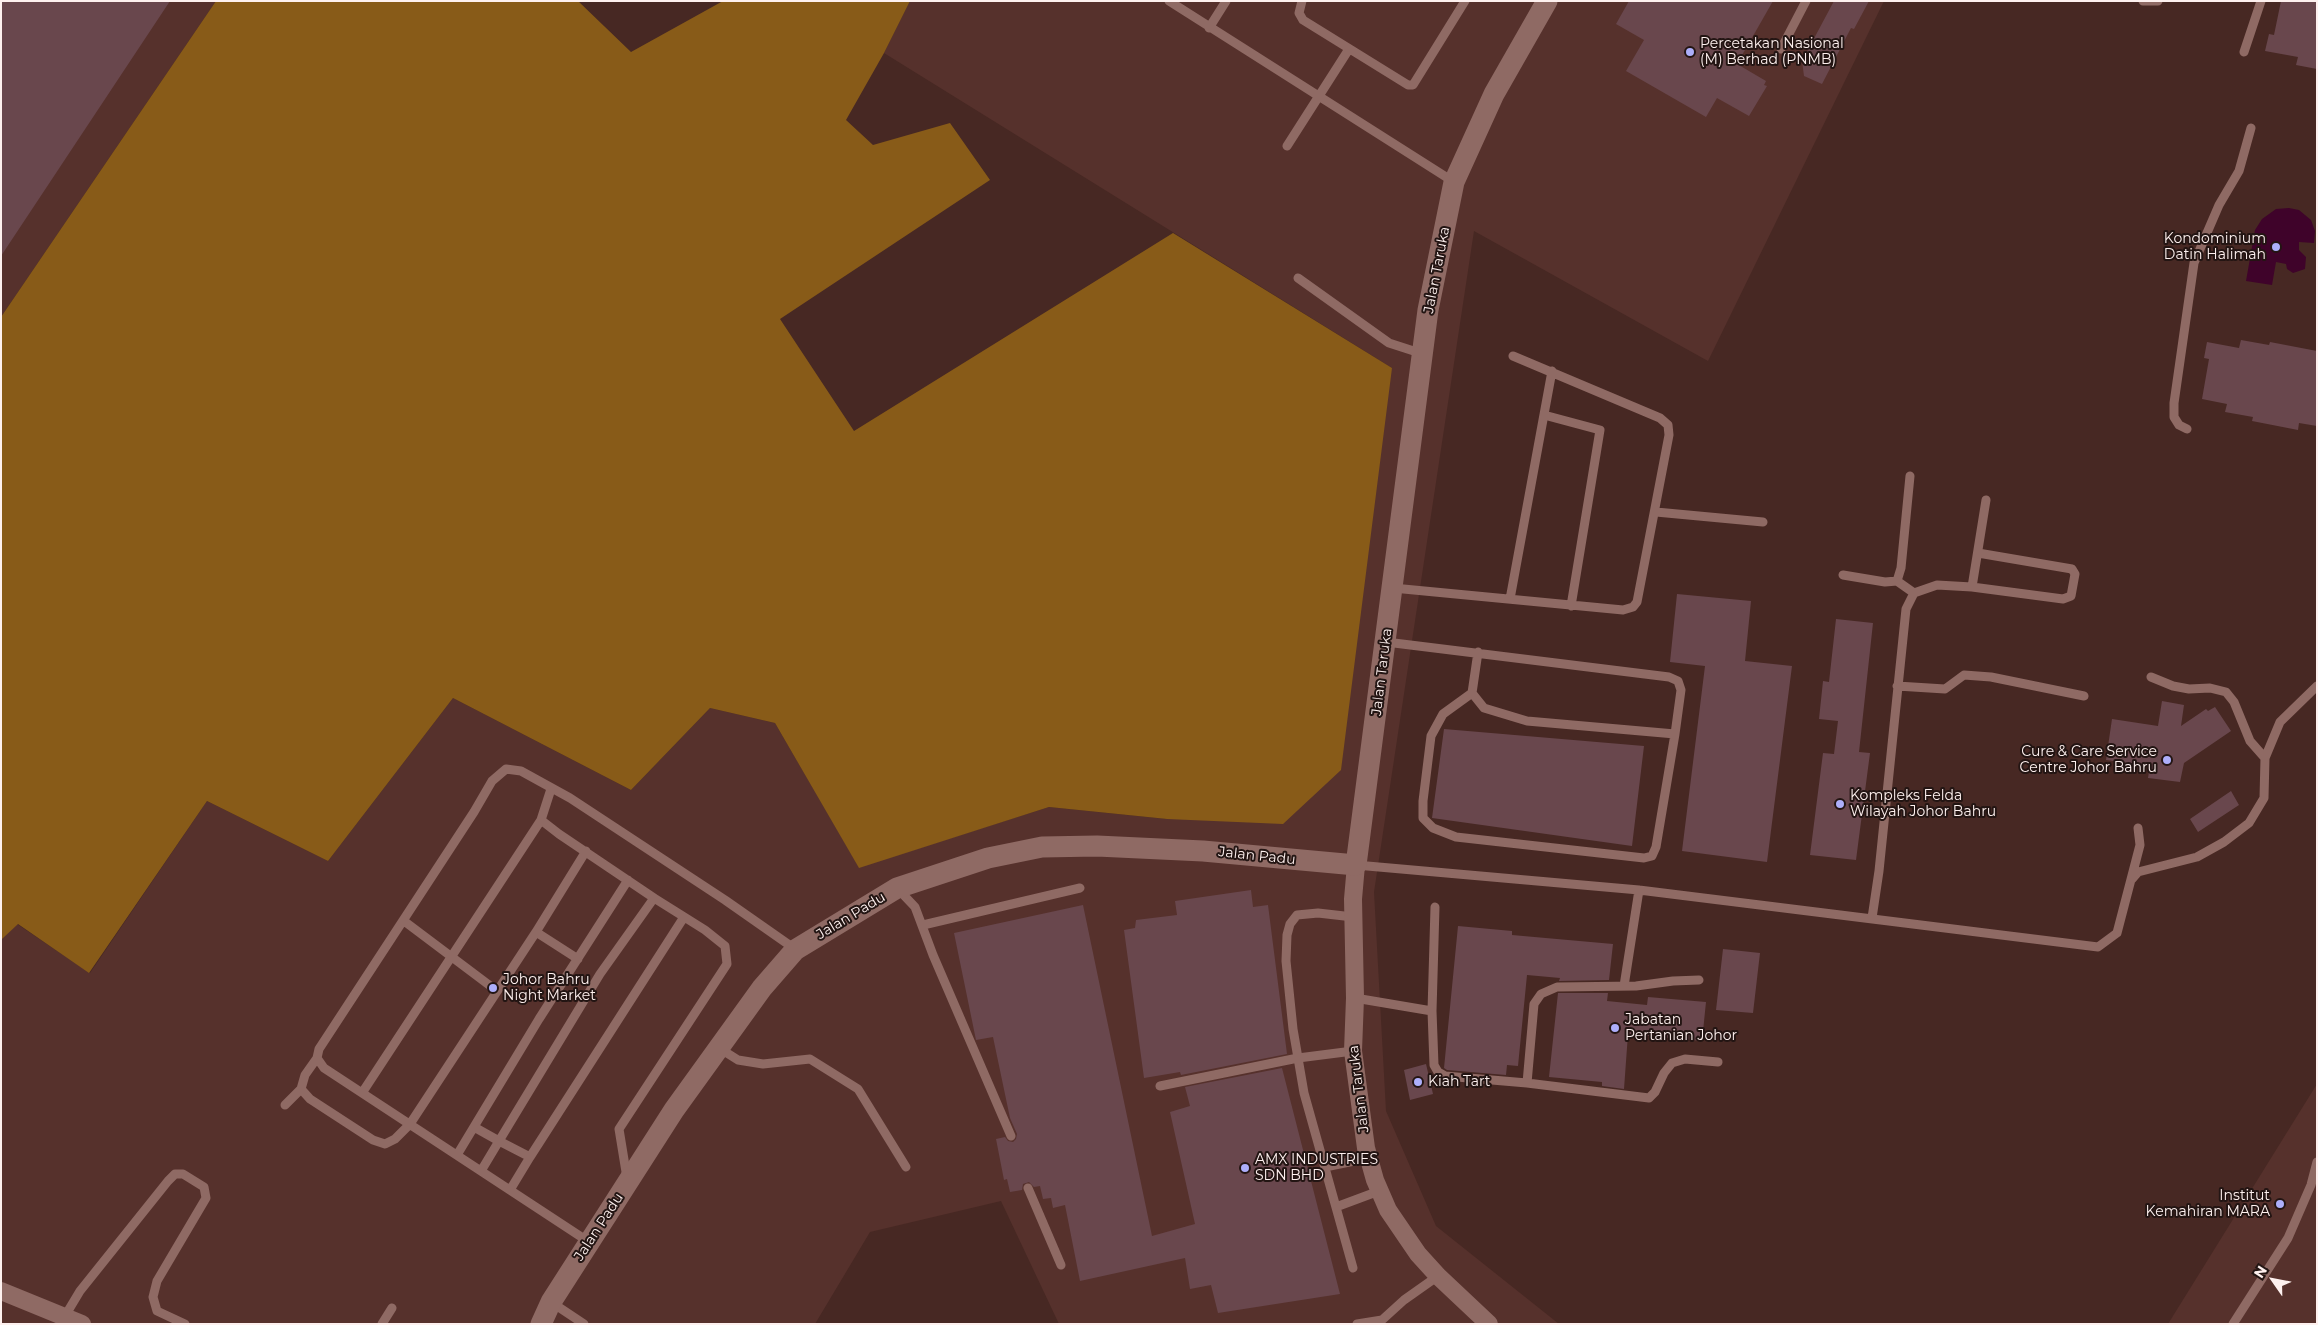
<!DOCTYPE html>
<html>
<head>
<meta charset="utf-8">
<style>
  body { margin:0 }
  #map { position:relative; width:2318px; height:1325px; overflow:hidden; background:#472823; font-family:Montserrat,sans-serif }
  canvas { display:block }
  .frame { position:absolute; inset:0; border:2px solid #fef1ef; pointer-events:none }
  .north { position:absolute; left:2248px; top:1255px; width:50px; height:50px; -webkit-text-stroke:4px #231513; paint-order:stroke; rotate:303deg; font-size:14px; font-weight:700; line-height:20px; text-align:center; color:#fef1ef }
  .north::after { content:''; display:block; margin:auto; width:18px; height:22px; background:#fef1ef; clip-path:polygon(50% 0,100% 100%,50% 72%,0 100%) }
</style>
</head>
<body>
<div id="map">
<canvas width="2318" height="1325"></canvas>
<div class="frame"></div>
<div class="north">N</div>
</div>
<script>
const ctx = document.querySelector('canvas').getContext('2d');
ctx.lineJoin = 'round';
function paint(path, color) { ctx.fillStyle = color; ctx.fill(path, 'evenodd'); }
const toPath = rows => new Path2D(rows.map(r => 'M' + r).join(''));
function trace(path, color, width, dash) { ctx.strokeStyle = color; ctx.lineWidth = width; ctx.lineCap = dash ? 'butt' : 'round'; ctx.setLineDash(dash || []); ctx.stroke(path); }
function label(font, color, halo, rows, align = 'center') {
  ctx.font = font + ' Montserrat,sans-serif'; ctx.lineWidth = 4; ctx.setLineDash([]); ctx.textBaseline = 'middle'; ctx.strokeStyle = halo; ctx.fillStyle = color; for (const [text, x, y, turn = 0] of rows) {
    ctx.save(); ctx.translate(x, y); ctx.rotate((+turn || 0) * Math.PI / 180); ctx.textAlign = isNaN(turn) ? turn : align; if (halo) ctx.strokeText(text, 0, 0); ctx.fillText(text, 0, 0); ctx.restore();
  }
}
paint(toPath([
  [1,1,216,1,1,317],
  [910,1,1884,1,1708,361,1474,231,1374,892,1386,1111,1436,1226,1559,1324,1059,1324,1001,1201,870,1232,815,1324,1,1324,1,940,17,924,90,973,207,801,328,861,453,698,631,790,710,708,775,723,859,867,1049,807,1167,819,1392,368,884,53],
  [2317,1084,2317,1324,2168,1324]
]), '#56312c');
paint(toPath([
  [216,1,578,1,631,52,723,1,910,1,884,53,846,120,873,145,950,123,990,180,780,319,854,431,1173,233,1392,368,1341,770,1283,824,1167,819,1049,807,859,868,775,723,710,708,631,790,453,698,328,861,207,801,89,973,18,924,1,940,1,317]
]), '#885b18');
paint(toPath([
  [2289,208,2299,210,2311,220,2315,231,2314,243,2299,242,2299,250,2306,257,2305,269,2293,273,2287,269,2286,264,2276,262,2272,285,2246,281,2255,230,2262,219,2276,209]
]), '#3f032a');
paint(toPath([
  [1,1,170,1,1,256],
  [1629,1,1773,1,1737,64,1766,81,1764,85,1767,86,1749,116,1717,98,1706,117,1626,71,1644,40,1616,24],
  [1834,1,1869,1,1854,29,1851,28,1822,84,1804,76,1802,61],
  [2281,1,2317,1,2317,69,2296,65,2298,57,2265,51,2269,34,2274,35],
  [2241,340,2269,345,2270,342,2317,351,2317,426,2299,423,2298,430,2252,421,2253,417,2225,412,2227,404,2202,399,2209,359,2204,358,2207,342,2239,348],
  [1677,594,1751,601,1745,661,1792,666,1767,862,1682,851,1705,666,1670,662],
  [1836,619,1873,623,1859,752,1870,753,1856,860,1810,855,1823,753,1834,754,1838,721,1819,719,1823,681,1829,682],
  [2162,701,2184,705,2181,726,2206,709,2208,711,2215,707,2231,731,2184,763,2180,782,2148,778,2150,766,2106,760,2112,719,2158,726],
  [1444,729,1644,746,1632,846,1432,818],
  [2231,791,2239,805,2198,832,2190,819],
  [1251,890,1253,907,1268,905,1287,1054,1181,1075,1180,1072,1144,1078,1124,930,1135,928,1136,920,1177,915,1175,901],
  [1083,905,1152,1236,1195,1224,1170,1112,1190,1106,1185,1087,1282,1068,1340,1294,1218,1313,1211,1285,1190,1289,1185,1258,1080,1281,1065,1205,1053,1208,1051,1198,1043,1199,1040,1186,1034,1187,1029,1182,1023,1184,1022,1190,1010,1192,1007,1179,1004,1180,996,1139,1005,1137,1008,1141,1013,1142,1016,1139,1017,1134,1010,1118,993,1037,976,1040,954,933],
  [1458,926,1512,931,1512,935,1613,944,1609,980,1559,981,1560,978,1527,975,1518,1066,1507,1065,1506,1075,1447,1070,1444,1068],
  [1723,949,1760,953,1753,1013,1716,1010],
  [1558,993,1608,993,1607,1001,1647,1005,1648,997,1706,1002,1702,1041,1628,1034,1624,1089,1602,1086,1602,1082,1549,1077],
  [1426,1064,1433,1094,1410,1100,1404,1070]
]), '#69474d');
trace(toPath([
  [1169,1,1454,182],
  [1302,1,1299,13,1303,20,1408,85,1413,85,1465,1],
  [2143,1,2158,1],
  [1209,28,1226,1],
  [1781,49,1806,1],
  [2244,52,2261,1],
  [1287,146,1349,49],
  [1298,278,1389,343,1423,354],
  [1544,415,1600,430,1571,606],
  [2187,429,2179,425,2174,417,2174,403,2194,263,2219,205,2239,171,2251,128],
  [1910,476,1901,568,1897,581,1914,593],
  [1656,512,1763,522],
  [1843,575,1885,582,1897,581],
  [1972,587,1986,500],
  [1393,588,1623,610,1633,607,1637,602,1669,435,1668,425,1660,418,1513,356],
  [1510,599,1552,371],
  [1386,642,1669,677,1678,681,1681,690,1675,734,1656,847,1652,856,1644,858,1456,837,1433,828,1423,818,1423,801,1431,736,1443,714,1472,693],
  [1478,652,1472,693,1484,708,1527,721,1675,734],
  [2151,677,2173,686,2189,689,2210,688,2226,692,2234,702,2250,741,2265,758],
  [1897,686,1945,689,1964,675,1991,677,2084,696],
  [551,789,541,820,559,834,654,898,705,930,725,946,727,964,619,1129,627,1178],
  [586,851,536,932,410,1124,395,1139,385,1144,373,1140,310,1099,301,1089,305,1075,317,1058,319,1049,474,812,492,781,506,769,521,771,570,798,725,900,795,949],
  [1356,865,1639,890,2098,947,2117,933,2140,845,2138,828],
  [2132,879,2138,872,2197,857,2224,842,2249,823,2264,798,2265,758,2280,722,2317,686],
  [897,888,915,907,933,955,1011,1136],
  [1435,907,1432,1011,1434,1065,1438,1072,1445,1076,1527,1083,1649,1098,1655,1092,1664,1073,1672,1063,1685,1059,1718,1062],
  [1872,918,1879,871,1906,609,1914,593,1937,585,1972,587,2063,599,2071,596,2075,574,2072,569,1978,553],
  [404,921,497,991],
  [923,925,1080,888],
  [536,932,578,959],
  [1624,986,1639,890],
  [1355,998,1432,1011],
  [719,1048,738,1060,763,1064,810,1059,858,1089,906,1167],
  [317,1058,324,1068,589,1242],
  [1527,1083,1534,1004,1541,994,1557,987,1636,986,1673,981,1699,980],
  [1160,1086,1298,1058,1353,1051],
  [362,1093,541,820],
  [285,1105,301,1089],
  [474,1127,499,1141,481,1171],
  [457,1155,539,1019,628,880],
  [530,1157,684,917],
  [1325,1167,1369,1158],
  [1028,1188,1061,1265],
  [510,1190,530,1157,499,1141,600,974,654,898],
  [1336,1207,1379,1191],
  [1353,1268,1304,1093,1293,1029,1286,961,1287,935,1290,924,1297,915,1318,913,1353,917],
  [551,1302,584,1324],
  [65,1316,80,1291,168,1181,175,1174,183,1174,204,1187,206,1198,157,1281,153,1297,157,1311,185,1324],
  [382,1324,392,1308],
  [1357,1324,1382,1320,1404,1300,1438,1276],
  [2233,1324,2288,1238,2311,1185,2317,1162]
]), '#8f6a64', 9);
trace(toPath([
  [1356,865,1353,899,1355,998,1353,1051,1366,1148,1375,1180,1388,1210,1418,1254,1438,1276,1489,1324],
  [1,1291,82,1324]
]), '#8f6a64', 18);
trace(toPath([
  [541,1324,551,1302,674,1110,762,988,795,950,897,888,988,858,1042,847,1097,846,1203,851,1356,865,1428,310,1454,182,1494,94,1547,1]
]), '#8f6a64', 21);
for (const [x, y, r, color] of [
  [1690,52,5,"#adaffb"],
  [2276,247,5,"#adaffb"],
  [2167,760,5,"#adaffb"],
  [1840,804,5,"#adaffb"],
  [493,988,5,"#adaffb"],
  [1615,1028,5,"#adaffb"],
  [1418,1082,5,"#adaffb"],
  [1245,1168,5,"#adaffb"],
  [2280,1204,5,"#adaffb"]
]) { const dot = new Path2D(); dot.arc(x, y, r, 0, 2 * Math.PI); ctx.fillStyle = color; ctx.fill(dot); trace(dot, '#231513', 2); }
label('14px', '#fef1ef', '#231513', [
  ["Percetakan Nasional",1700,44],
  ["(M) Berhad (PNMB)",1700,60],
  ["Kondominium",2266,239,"right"],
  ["Datin Halimah",2266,255,"right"],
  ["Cure & Care Service",2157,752,"right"],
  ["Centre Johor Bahru",2157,768,"right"],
  ["Kompleks Felda",1850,796],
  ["Wilayah Johor Bahru",1850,812],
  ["Johor Bahru",503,980],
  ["Night Market",503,996],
  ["Jabatan",1625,1020],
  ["Pertanian Johor",1625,1036],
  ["Kiah Tart",1428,1082],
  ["AMX INDUSTRIES",1255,1160],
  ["SDN BHD",1255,1176],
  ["Institut",2270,1196,"right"],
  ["Kemahiran MARA",2270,1212,"right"]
], 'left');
label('14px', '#fef1ef', '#231513', [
  ["Jalan Taruka",1437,270,-79],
  ["Jalan Taruka",1382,672,-83],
  ["Jalan Padu",1257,856,6],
  ["Jalan Padu",851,916,-31],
  ["Jalan Taruka",1359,1089,-97],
  ["Jalan Padu",599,1227,-57]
]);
</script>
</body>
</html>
